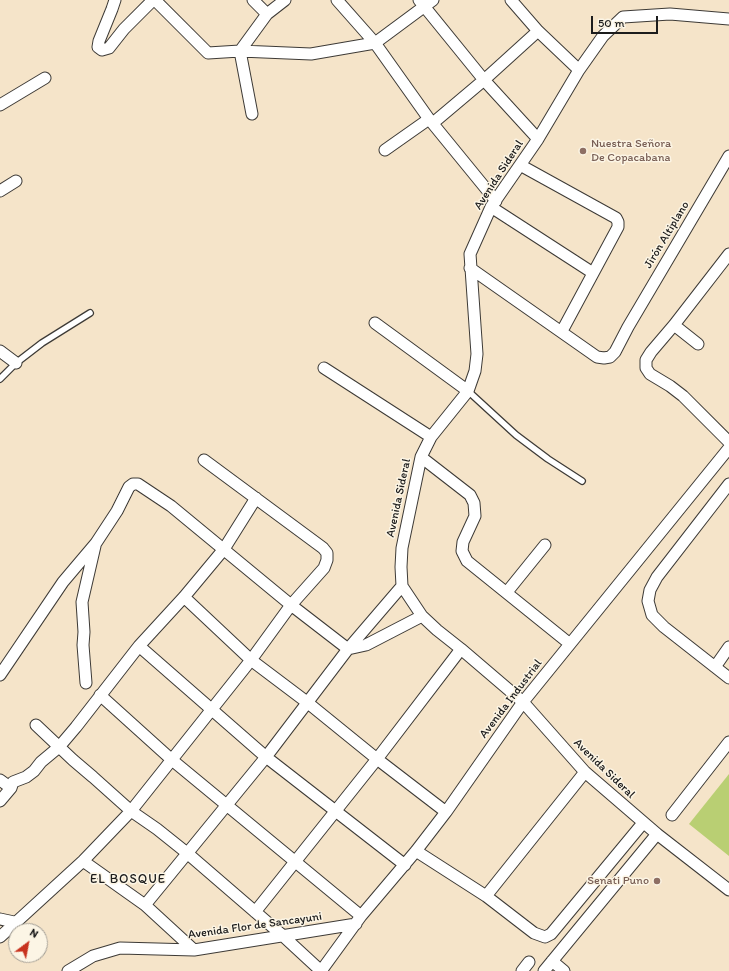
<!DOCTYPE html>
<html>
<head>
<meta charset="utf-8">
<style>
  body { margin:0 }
  #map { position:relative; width:729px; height:971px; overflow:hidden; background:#f5e4c9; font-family:Itim,sans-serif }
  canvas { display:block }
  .north { position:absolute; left:8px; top:923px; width:40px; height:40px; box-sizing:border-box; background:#fcf5e5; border:1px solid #a29e95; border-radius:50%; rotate:32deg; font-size:11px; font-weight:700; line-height:16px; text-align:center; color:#1c1c1c }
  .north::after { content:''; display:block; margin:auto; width:14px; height:18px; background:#c8321e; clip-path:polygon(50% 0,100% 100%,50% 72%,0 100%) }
  .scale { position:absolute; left:591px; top:16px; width:67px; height:18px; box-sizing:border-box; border:2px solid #1c1c1c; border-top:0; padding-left:5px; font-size:12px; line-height:14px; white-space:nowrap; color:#1c1c1c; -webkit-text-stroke:3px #fcf5e5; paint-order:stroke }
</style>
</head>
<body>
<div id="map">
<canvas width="729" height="971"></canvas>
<div class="north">N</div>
<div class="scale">50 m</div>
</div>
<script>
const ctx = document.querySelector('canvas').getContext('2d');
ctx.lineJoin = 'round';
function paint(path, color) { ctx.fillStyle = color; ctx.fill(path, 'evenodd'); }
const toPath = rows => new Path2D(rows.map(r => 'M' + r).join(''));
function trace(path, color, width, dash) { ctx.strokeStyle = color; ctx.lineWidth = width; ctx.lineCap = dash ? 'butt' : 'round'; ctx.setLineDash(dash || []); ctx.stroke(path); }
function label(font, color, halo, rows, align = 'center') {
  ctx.font = font + ' Itim,sans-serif'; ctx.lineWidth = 3; ctx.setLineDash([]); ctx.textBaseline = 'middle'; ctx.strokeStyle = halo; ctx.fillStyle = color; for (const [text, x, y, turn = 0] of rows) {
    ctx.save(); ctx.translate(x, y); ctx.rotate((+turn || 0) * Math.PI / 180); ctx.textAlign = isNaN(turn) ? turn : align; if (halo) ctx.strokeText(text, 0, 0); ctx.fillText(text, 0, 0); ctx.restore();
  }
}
paint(toPath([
  [729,774,729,856,689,824]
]), '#b9cf73');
const service = toPath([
  [0,379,16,363,42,343,90,313],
  [468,391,516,435,548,459,582,481]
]);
const minor = toPath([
  [115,0,112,9,99,41,98,47,102,50,109,48,124,29,153,0],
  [155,0,208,53,240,51,311,54,375,43,433,0],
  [253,0,267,14],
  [337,0,375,43,429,119,496,201],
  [419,0,484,80,538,139],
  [511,0,538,31,579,70],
  [729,19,670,14,623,17,603,36,579,70,538,139,491,207,470,254,477,354,475,371,468,391,431,437,421,457,402,548,401,567,402,586,422,616,437,630,461,649,523,702,585,772,657,834,729,890],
  [0,105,45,78],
  [252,114,240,51,267,14,285,0],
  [433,123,484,80,538,31],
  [385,150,429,119],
  [520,165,616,218,618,222,618,227,562,331],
  [0,191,16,181],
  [491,207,593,273],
  [729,254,674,325,651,352,646,360,646,368,650,374,670,386,683,396,729,442],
  [470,268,597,357,604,358,610,357,615,352,628,327,729,156],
  [375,323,468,391],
  [674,325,698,344],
  [0,351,16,363],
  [324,368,431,437],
  [421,457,470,495,474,503,475,516,463,542,462,551,467,561,570,644],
  [729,484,657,577,650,590,648,601,652,615,664,627,729,678],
  [507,592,545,545],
  [184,597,251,660,308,703,377,759,446,812],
  [139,646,266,757,405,865],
  [715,667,729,647],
  [0,675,63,582,96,543,117,511,129,487,133,484,138,484,171,506,291,605,348,649,366,645,422,616],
  [86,683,83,645,84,632,82,602,95,546],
  [100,695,172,760,361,916],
  [36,725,73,760,93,777,131,811,157,829,187,853,282,935,321,971,361,916,416,851,446,812,523,702,729,448],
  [0,780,11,788],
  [0,801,11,788,13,782,26,777,34,771,41,762,59,747,76,727,139,646,184,597,224,549,256,498],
  [672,815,729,742],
  [416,851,486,896,534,933,545,937,551,934,643,823],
  [83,861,145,905,194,950],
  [486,896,585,772],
  [145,905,266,757,348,649,402,586],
  [255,912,377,759,461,649],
  [0,919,14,922],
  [0,937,83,861,131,811,251,660,291,605,324,568,327,560,327,553,323,548,204,460],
  [552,961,564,971],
  [68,971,93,956,120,948,194,950,356,924],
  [522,971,529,962],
  [544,971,657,834]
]);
trace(service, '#3d3a36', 8);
trace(minor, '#3d3a36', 13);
trace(service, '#fff', 5.5);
trace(minor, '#fff', 11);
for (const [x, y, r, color] of [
  [583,151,4,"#8d6e63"],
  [657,881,4,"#8d6e63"]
]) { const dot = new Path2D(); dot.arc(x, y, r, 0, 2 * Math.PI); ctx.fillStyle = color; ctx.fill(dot); trace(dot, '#fcf5e5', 1.5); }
label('12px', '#785e54', '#fcf5e5', [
  ["Nuestra Señora",591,144],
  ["De Copacabana",591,158],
  ["Senati Puno",649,881,"right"]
], 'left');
label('12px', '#1c1c1c', '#fcf5e5', [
  ["Avenida Sideral",499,175,-57],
  ["Jirón Altiplano",667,235,-59],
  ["Avenida Sideral",399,498,-78],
  ["Avenida Industrial",511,699,-53],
  ["Avenida Sideral",604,769,44],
  ["Avenida Flor de Sancayuni",255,926,-8]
]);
ctx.letterSpacing = '1px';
label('13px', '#1c1c1c', '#fcf5e5', [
  ["EL BOSQUE",128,880]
]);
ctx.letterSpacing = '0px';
</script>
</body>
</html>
